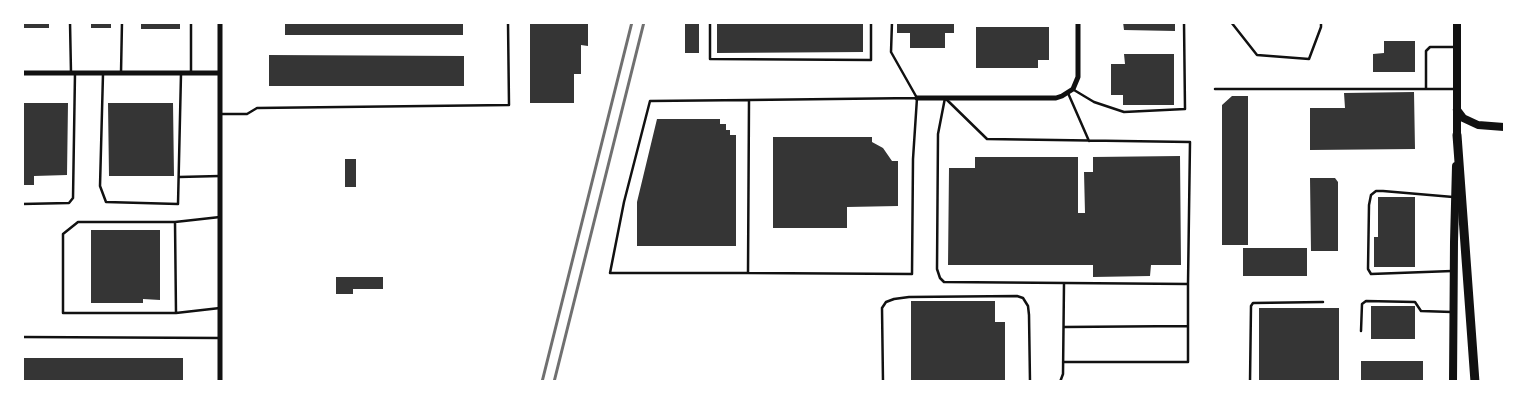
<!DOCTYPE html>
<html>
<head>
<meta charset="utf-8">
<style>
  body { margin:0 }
  #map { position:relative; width:1527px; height:404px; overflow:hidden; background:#fff; font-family:Spectral,serif }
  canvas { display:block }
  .frame { position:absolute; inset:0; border:24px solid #fff; pointer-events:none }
</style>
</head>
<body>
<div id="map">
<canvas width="1527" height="404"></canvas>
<div class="frame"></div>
</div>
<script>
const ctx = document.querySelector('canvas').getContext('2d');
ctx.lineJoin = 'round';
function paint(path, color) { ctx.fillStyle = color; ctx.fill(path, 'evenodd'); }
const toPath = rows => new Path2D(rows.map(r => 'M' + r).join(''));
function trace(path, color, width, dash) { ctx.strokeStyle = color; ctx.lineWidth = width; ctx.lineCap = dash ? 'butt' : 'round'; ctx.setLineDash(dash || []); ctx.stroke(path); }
paint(toPath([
  [22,22,49,22,49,28,22,28],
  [91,22,111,22,111,28,91,28],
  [141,22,180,22,180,29,141,29],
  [285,22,463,22,463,35,285,35],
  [530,22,588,22,588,46,581,45,581,74,574,74,574,103,530,103],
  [685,22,699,22,699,53,685,53],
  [717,22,863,22,863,52,717,53],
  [897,22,954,22,954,33,945,33,945,48,910,48,910,33,897,33],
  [1123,22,1175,22,1175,31,1124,30],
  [976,27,1049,27,1049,60,1038,60,1038,68,976,68],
  [1384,41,1415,41,1415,72,1373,72,1373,54,1384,53],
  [1124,54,1174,54,1174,105,1123,105,1123,95,1111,95,1111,64,1125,64],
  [269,55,464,56,464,86,269,86],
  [1414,92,1415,149,1310,150,1310,108,1345,108,1344,93],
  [1232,96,1248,96,1248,245,1222,245,1222,105],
  [22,103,68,103,67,175,34,176,34,185,22,185],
  [108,103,173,103,174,176,109,176],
  [657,119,720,119,720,124,726,124,726,130,730,130,730,135,736,135,736,246,637,246,637,202],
  [773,137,872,137,872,142,883,148,892,161,898,161,898,206,847,207,847,228,773,228],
  [1180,156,1181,265,1151,265,1150,276,1093,277,1093,265,948,265,949,168,975,168,975,157,1078,157,1078,213,1085,213,1084,172,1093,172,1093,157],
  [345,159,356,159,356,187,345,187],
  [1310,178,1335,178,1338,182,1338,251,1311,251],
  [1378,197,1415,197,1415,267,1374,267,1374,237,1378,237],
  [91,230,160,230,160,300,143,299,143,303,91,303],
  [1243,248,1307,248,1307,276,1243,276],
  [336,277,383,277,383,289,353,289,353,294,336,294],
  [911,301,995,301,995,322,1005,322,1005,382,911,382],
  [1371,306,1415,306,1415,339,1371,339],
  [1259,308,1339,308,1339,382,1259,382],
  [22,358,183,358,183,382,22,382],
  [1361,361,1423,361,1423,382,1361,382]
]), '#353535');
trace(toPath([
  [70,22,71,73],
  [710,22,710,59,871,60,871,22],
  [892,22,891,52,917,98,913,159,912,274,748,273,749,100,917,98],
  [1231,22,1257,55,1309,59,1321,27,1321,22],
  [121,73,122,22],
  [191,73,191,22],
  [103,74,100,186,106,202,178,204,181,74],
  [1215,89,1456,89],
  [1426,89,1426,51,1430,47,1454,47],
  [1074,90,1094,102,1124,112,1185,109,1184,22],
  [1068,93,1089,141],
  [945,98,987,139,1190,142,1188,284,944,282,940,278,937,269,938,134,945,98],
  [220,114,247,114,257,108,509,105,508,22],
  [179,177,220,176],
  [22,204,69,203,73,198,75,73],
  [220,217,175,222,176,313,220,308],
  [175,222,78,222,63,234,63,313,176,313],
  [1452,271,1371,274,1368,269,1369,205,1371,195,1376,191,1383,191,1453,197],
  [748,273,610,273,624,202,650,101,749,100],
  [1064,327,1188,326],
  [1361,331,1362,304,1366,301,1415,302,1421,311,1452,312],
  [22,337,220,338],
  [1063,362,1188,362,1188,284],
  [883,382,882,308,886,302,894,299,909,297,1017,296,1023,298,1028,306,1029,315,1030,382],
  [1060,382,1063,374,1064,283],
  [1250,382,1251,306,1253,303,1323,302]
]), '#111', 2.5);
trace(toPath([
  [22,73,220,73],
  [917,98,1056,98,1062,96,1073,89,1078,77,1078,22],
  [220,382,220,22]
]), '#111', 5);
trace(toPath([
  [1457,110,1463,118,1478,125,1504,127],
  [1457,140,1457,22],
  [1453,382,1454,242,1456,166]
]), '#111', 8);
trace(toPath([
  [1457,135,1475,382]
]), '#111', 9);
trace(toPath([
  [542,382,632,22],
  [554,382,644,22]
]), '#707070', 3);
</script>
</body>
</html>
